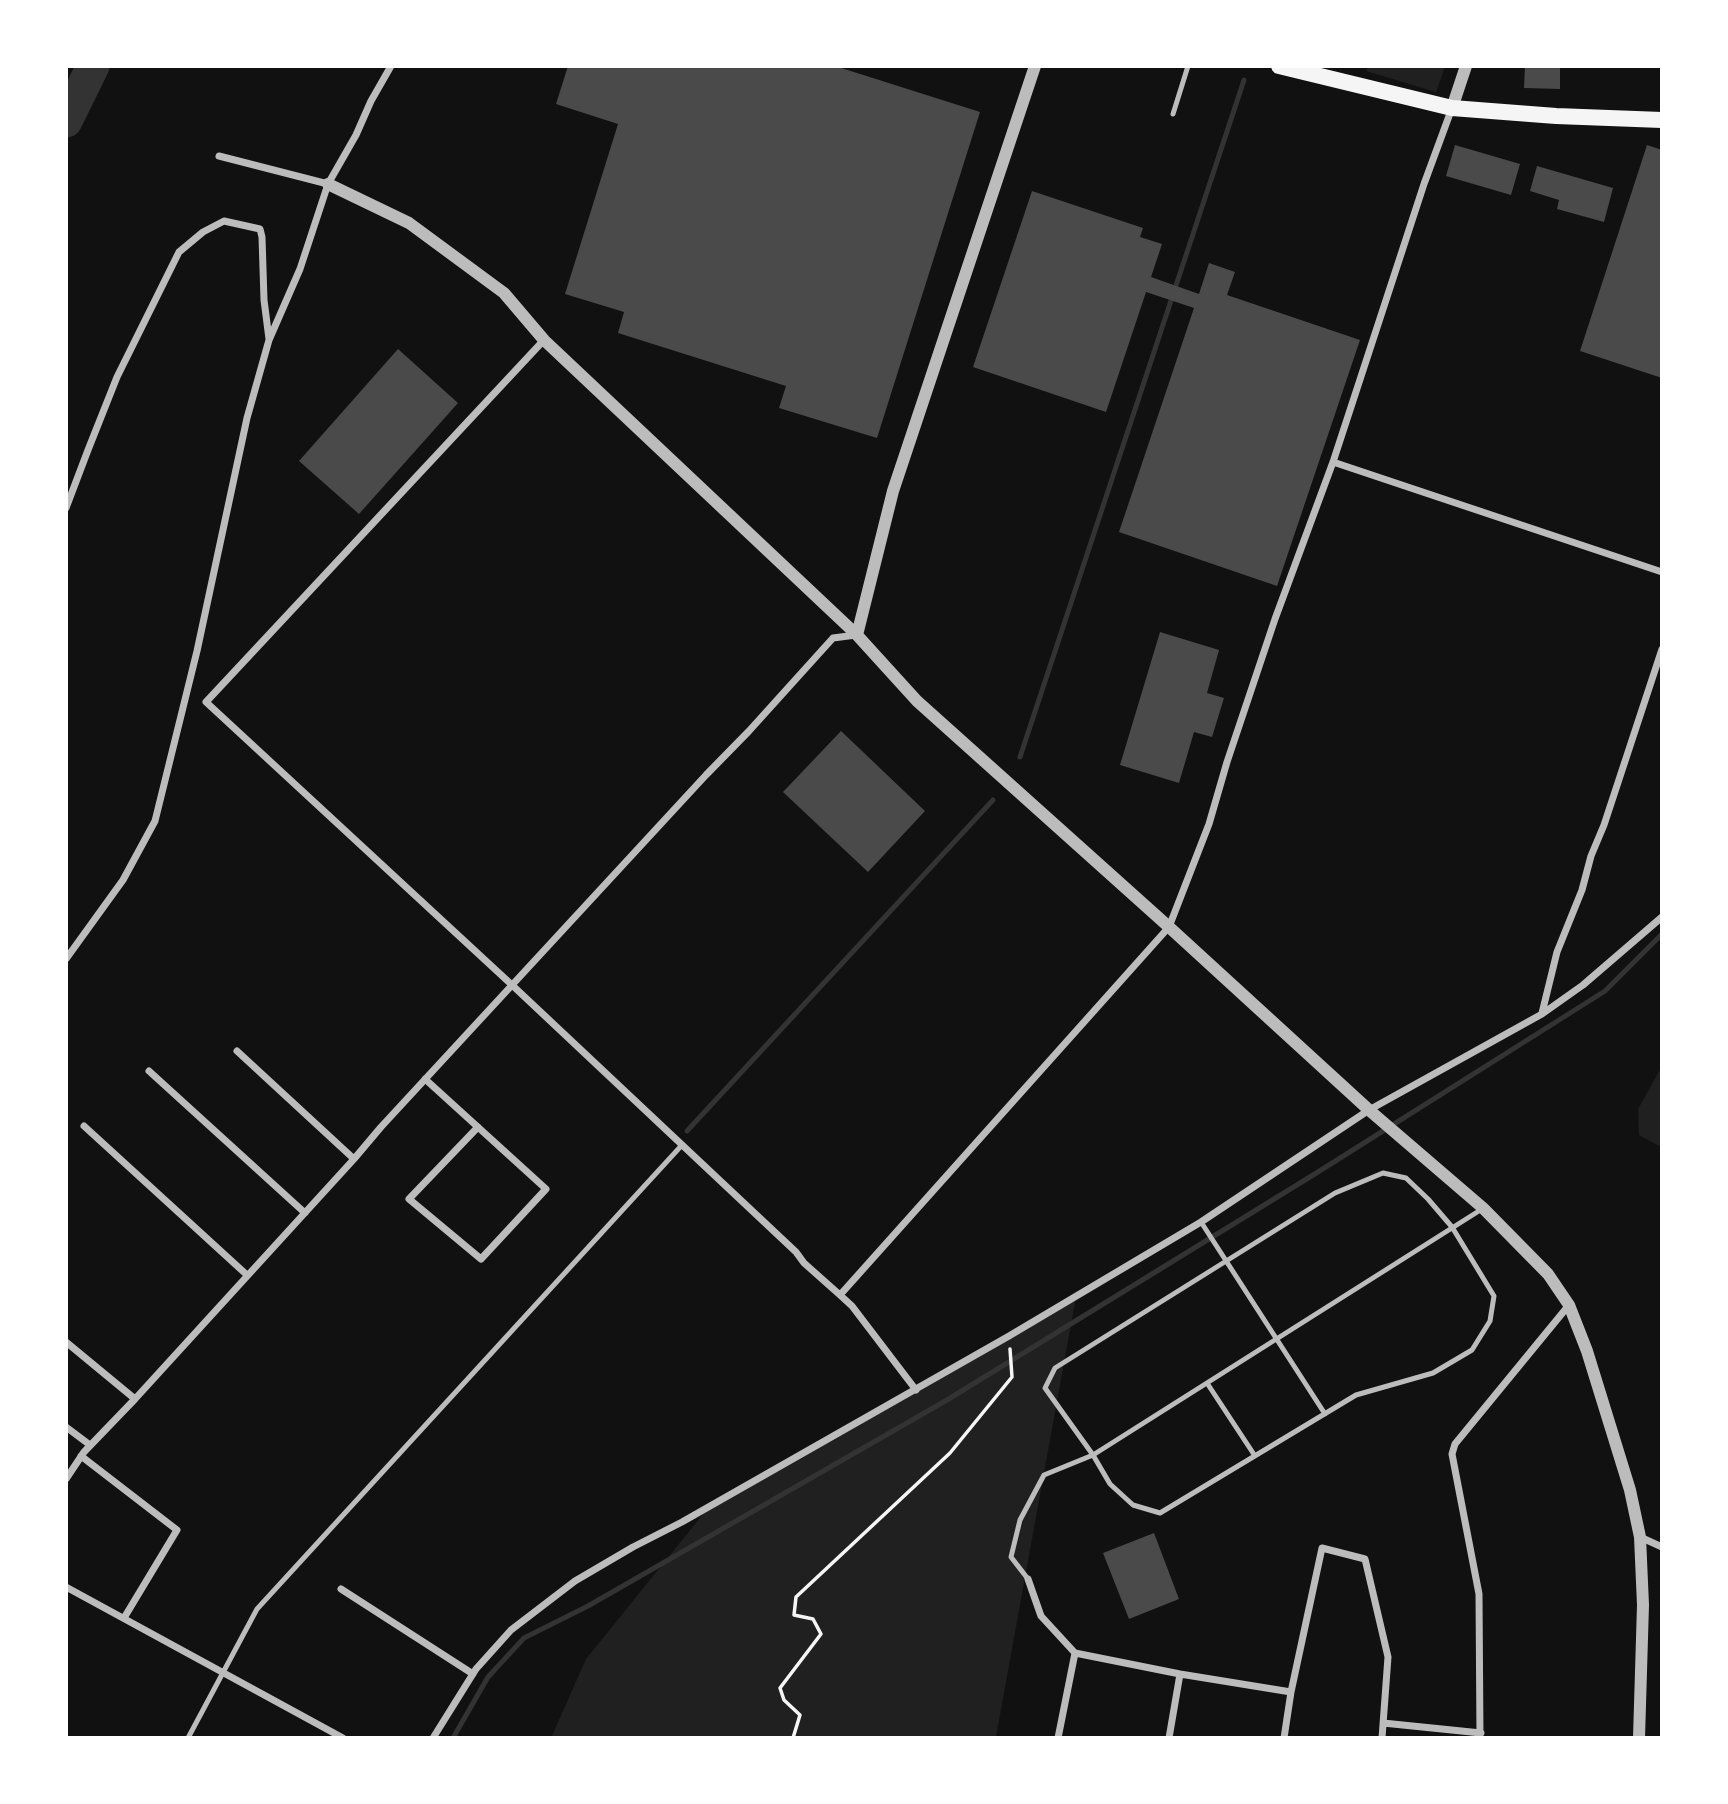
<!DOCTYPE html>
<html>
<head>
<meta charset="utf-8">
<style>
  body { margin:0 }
  #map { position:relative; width:1728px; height:1804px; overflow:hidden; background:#111; font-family:Montserrat,sans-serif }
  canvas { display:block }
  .frame { position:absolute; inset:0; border:68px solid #fff; pointer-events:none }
</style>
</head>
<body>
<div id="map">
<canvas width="1728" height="1804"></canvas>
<div class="frame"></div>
</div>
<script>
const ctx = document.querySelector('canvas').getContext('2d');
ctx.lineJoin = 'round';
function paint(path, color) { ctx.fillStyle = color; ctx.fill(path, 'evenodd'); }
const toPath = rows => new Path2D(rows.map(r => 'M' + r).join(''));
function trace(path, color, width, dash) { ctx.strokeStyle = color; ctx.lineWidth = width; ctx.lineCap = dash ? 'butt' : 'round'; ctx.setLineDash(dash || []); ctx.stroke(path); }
paint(toPath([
  [1368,67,1368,66,1445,67,1436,92,1366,71],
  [1661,1068,1662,1147,1661,1147,1639,1135,1638,1109],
  [1076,1297,996,1737,551,1738,586,1659,708,1508]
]), '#202020');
trace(toPath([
  [1020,757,1244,80],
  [687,1131,993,800],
  [453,1738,488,1677,524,1638,588,1606,947,1400,1318,1172,1605,991,1662,934]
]), '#333', 5);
trace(toPath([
  [66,121,93,66]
]), '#333', 33);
paint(toPath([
  [568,66,835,66,980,112,877,438,779,408,786,386,618,333,624,312,565,294,618,124,556,104],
  [1525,66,1560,66,1560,89,1524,88],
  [1455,145,1520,164,1511,195,1446,176],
  [1647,145,1662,150,1662,378,1580,351],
  [1537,166,1613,188,1604,222,1557,209,1559,200,1530,191],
  [1032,191,1143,228,1140,237,1162,244,1151,277,1199,294,1209,263,1235,272,1227,295,1360,340,1277,586,1119,532,1194,308,1146,292,1106,412,973,367],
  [398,349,458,403,359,514,299,461],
  [1160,632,1219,650,1207,693,1224,698,1212,737,1194,732,1179,783,1120,765],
  [841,731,925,811,868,872,783,792],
  [1154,1533,1179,1599,1129,1619,1103,1553]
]), '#4a4a4a');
trace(toPath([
  [793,1738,800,1715,784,1700,780,1688,821,1634,813,1619,794,1615,796,1597,950,1453,1012,1377,1010,1349]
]), '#f5f5f5', 3.5);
trace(toPath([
  [1173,114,1188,66],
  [1383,1173,1406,1178,1428,1199,1452,1227,1494,1296,1490,1321,1472,1350,1433,1373,1356,1395,1160,1513,1133,1505,1110,1484,1093,1455,1045,1388,1055,1368,1335,1193,1383,1173],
  [1201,1222,1325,1414],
  [1207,1383,1255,1456],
  [1028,1579,1011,1557,1020,1520,1044,1475,1093,1455,1482,1209],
  [188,1738,257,1609,682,1145]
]), '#bcbcbc', 5);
trace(toPath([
  [219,156,328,184],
  [544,340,206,702,512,985,796,1252,804,1263,840,1295,852,1306,916,1390],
  [1333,462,1662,572],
  [66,508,88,450,117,377,179,252,203,232,224,221,260,229,262,237,264,300,269,339],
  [66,959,123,880,155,821,197,651,247,418,269,340,300,269,328,184,356,135,371,101,391,66],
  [1542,1013,1557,952,1582,890,1591,856,1604,825,1662,649],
  [237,1051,354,1159],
  [149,1071,305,1213],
  [425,1079,546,1189,481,1259,409,1199,478,1127],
  [84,1126,247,1275],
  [840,1295,1169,927,1209,824,1227,762,1275,619,1333,462,1424,184,1452,108],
  [66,1342,135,1399],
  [66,1427,90,1445],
  [81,1456,177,1530,124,1618],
  [66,1479,84,1452,135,1399,354,1159,381,1127,706,775,749,731,833,638,856,635],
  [1640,1537,1662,1547],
  [1028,1579,1041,1616,1075,1653,1180,1674,1291,1692],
  [66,1587,343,1738],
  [341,1589,473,1674],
  [1383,1723,1481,1733],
  [433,1738,476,1669,511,1630,575,1581,633,1547,682,1522,1009,1336,1201,1222,1369,1110,1542,1014,1583,985,1662,917],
  [1058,1738,1075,1653],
  [1169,1738,1180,1674],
  [1284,1738,1291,1692,1322,1548,1365,1559,1388,1657,1382,1738],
  [1480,1738,1479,1594,1452,1454,1455,1444,1569,1305]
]), '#bcbcbc', 7);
trace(toPath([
  [1452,108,1466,66],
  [328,184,409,223,504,293,544,340,857,635,917,701,1169,927,1369,1110,1483,1208,1548,1274,1569,1305,1587,1351,1630,1490,1640,1537,1643,1605,1639,1738],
  [857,635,893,491,1035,66]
]), '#bcbcbc', 12);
trace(toPath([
  [1279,66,1452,108,1556,116,1662,120]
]), '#f5f5f5', 16);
</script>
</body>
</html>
